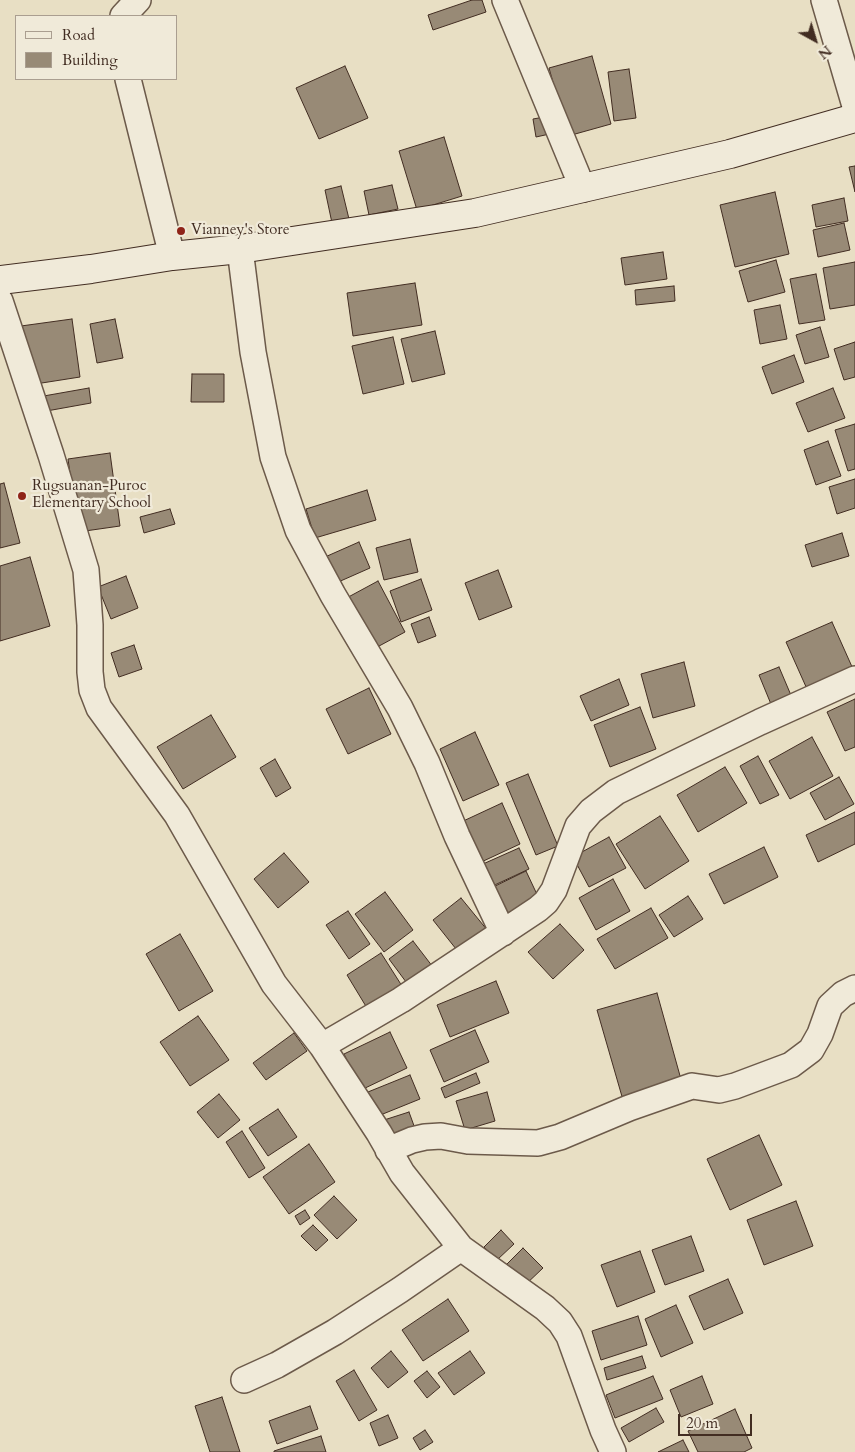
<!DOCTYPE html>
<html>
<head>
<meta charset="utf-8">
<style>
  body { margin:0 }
  #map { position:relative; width:855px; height:1452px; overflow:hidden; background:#e8dfc4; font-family:Cardo,serif }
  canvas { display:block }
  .legend { position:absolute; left:15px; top:15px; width:162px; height:65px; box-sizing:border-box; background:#f0ead9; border:1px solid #aa9e90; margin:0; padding:6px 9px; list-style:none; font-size:15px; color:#422d22 }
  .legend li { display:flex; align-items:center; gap:10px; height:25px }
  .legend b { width:25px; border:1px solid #aa9e90 }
  .north { position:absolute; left:790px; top:15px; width:50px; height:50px; -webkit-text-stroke:4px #f0ead9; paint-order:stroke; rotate:141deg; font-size:14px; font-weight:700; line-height:20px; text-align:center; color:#422d22 }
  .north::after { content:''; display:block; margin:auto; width:18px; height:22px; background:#422d22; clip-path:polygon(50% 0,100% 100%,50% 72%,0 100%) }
  .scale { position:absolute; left:678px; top:1414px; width:74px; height:22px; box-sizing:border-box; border:2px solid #422d22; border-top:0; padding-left:6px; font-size:15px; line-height:18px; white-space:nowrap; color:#422d22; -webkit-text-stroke:4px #f0ead9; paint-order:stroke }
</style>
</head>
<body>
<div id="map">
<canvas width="855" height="1452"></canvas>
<ul class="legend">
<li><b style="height:6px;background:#f0ead9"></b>Road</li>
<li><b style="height:14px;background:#988a76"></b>Building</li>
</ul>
<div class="north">N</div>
<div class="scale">20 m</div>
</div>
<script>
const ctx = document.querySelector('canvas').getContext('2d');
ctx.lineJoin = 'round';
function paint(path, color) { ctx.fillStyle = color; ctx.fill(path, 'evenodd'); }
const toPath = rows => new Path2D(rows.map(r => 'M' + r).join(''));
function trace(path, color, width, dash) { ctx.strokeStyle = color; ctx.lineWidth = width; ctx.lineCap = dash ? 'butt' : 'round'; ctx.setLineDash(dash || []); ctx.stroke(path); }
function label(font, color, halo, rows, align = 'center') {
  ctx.font = font + ' Cardo,serif'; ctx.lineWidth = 4.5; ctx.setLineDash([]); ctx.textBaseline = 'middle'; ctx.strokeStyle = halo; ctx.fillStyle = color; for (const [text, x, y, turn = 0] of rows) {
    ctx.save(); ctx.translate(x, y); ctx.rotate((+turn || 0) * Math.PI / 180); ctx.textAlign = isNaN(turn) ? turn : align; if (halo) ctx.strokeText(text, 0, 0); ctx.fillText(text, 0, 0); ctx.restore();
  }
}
const building = toPath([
  [472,0,482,0,486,12,433,30,428,15,472,0],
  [592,56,611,124,568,136,549,68,592,56],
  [345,66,368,118,319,139,296,88,345,66],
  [629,69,636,118,614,121,608,72,629,69],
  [550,116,554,133,536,137,533,119,550,116],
  [444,137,462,196,417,210,399,151,444,137],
  [855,166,855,192,849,167,855,166],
  [392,185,398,209,369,215,364,191,392,185],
  [341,186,349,219,332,223,325,190,341,186],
  [775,192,789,254,735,267,720,205,775,192],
  [844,198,848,221,816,227,812,205,844,198],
  [844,223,850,250,818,257,813,230,844,223],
  [663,252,667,279,625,285,621,258,663,252],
  [776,260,785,292,748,302,739,271,776,260],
  [855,262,855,305,830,309,823,268,855,262],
  [816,274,825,320,799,324,790,279,816,274],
  [415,283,422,325,353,336,347,293,415,283],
  [674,286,675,301,636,305,635,290,674,286],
  [780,305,787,339,760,344,754,310,780,305],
  [72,319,80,377,29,385,21,326,72,319],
  [115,319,123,358,97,363,90,324,115,319],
  [820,327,829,357,805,364,796,335,820,327],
  [435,331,445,374,412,382,401,339,435,331],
  [393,337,404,384,363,394,352,346,393,337],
  [855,342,855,377,844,380,834,349,855,342],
  [794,355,804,382,772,394,762,367,794,355],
  [192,374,224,374,224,402,191,402,192,374],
  [89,388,91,403,41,412,38,397,89,388],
  [833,388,845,418,808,432,796,403,833,388],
  [855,424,855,469,848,471,835,430,855,424],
  [828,441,841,476,816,485,804,450,828,441],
  [110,453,120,526,78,532,68,459,110,453],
  [855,479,855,508,837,514,829,487,855,479],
  [4,483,20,543,0,548,0,484,4,483],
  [367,490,376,520,315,538,306,509,367,490],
  [170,509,175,524,144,533,140,517,170,509],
  [842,533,849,556,812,567,805,545,842,533],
  [410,539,418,572,384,580,376,548,410,539],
  [359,542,370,568,336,583,325,557,359,542],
  [30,557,50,626,0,641,0,566,30,557],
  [498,570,512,607,479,620,465,583,498,570],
  [126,576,138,608,111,619,98,587,126,576],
  [421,579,432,610,401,622,390,591,421,579],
  [378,581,405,632,368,652,341,601,378,581],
  [429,617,436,636,418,643,411,624,429,617],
  [832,622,853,669,807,689,786,642,832,622],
  [134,645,142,669,119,677,111,653,134,645],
  [684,662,695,706,653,718,641,674,684,662],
  [779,667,793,700,773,709,759,675,779,667],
  [619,679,629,705,591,721,580,696,619,679],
  [369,688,391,734,348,754,326,709,369,688],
  [855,699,855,747,845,751,827,712,855,699],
  [640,707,656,749,610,767,594,725,640,707],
  [211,715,236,757,183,789,157,747,211,715],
  [475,732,499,785,463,801,440,749,475,732],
  [812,737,833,776,790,799,769,761,812,737],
  [758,756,779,795,760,804,740,766,758,756],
  [275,759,291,788,276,797,260,768,275,759],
  [725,767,747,803,698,832,677,795,725,767],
  [528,774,558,846,536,855,506,783,528,774],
  [839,777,854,804,825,820,810,793,839,777],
  [502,803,520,844,477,864,459,823,502,803],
  [855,812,855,844,818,862,806,835,855,812],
  [660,816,689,861,645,889,616,844,660,816],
  [609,837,626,868,589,887,573,857,609,837],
  [764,847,778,877,724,904,709,874,764,847],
  [519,848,529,869,484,890,474,868,519,848],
  [284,853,309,882,278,908,254,879,284,853],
  [526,871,542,905,503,923,487,890,526,871],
  [613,879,630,911,596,930,579,898,613,879],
  [385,892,413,930,384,952,355,914,385,892],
  [688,896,703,919,674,937,659,915,688,896],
  [461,898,488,931,460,954,433,920,461,898],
  [651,908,668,938,615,969,597,939,651,908],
  [348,911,370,944,349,959,326,925,348,911],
  [560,924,584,950,553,979,528,952,560,924],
  [180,934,213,991,179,1011,146,954,180,934],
  [413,941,436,971,412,990,389,959,413,941],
  [381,953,402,986,367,1008,347,975,381,953],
  [496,981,509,1013,450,1037,437,1005,496,981],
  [657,993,682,1083,623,1100,597,1010,657,993],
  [198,1016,229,1060,190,1086,160,1042,198,1016],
  [475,1030,489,1062,444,1082,430,1050,475,1030],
  [390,1032,407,1068,361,1090,344,1054,390,1032],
  [294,1033,307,1051,266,1080,253,1063,294,1033],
  [476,1073,480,1083,445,1098,441,1088,476,1073],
  [410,1075,420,1099,373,1118,363,1094,410,1075],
  [487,1092,495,1121,465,1130,456,1101,487,1092],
  [219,1094,240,1120,218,1138,197,1112,219,1094],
  [278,1109,297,1137,268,1156,249,1128,278,1109],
  [409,1112,417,1134,389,1144,381,1121,409,1112],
  [242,1131,265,1168,249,1178,226,1142,242,1131],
  [759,1135,782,1185,730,1210,707,1159,759,1135],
  [309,1144,335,1182,289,1214,263,1177,309,1144],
  [334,1196,357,1220,337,1239,314,1215,334,1196],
  [796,1201,813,1246,764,1265,747,1220,796,1201],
  [305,1210,310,1218,300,1225,295,1216,305,1210],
  [313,1225,328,1240,316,1251,301,1236,313,1225],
  [501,1230,514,1244,497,1260,484,1247,501,1230],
  [691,1236,704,1271,665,1285,652,1250,691,1236],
  [523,1248,543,1268,523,1287,504,1267,523,1248],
  [640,1251,655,1292,617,1307,601,1265,640,1251],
  [728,1279,743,1313,704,1330,689,1296,728,1279],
  [448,1299,469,1331,423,1361,402,1330,448,1299],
  [676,1305,693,1343,661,1357,645,1319,676,1305],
  [638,1316,647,1345,601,1360,592,1331,638,1316],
  [391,1351,408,1372,388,1388,371,1368,391,1351],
  [470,1351,485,1373,454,1395,438,1373,470,1351],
  [642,1356,646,1368,607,1380,604,1368,642,1356],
  [354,1370,377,1410,359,1421,336,1381,354,1370],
  [427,1371,440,1387,427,1398,414,1381,427,1371],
  [653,1376,663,1399,615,1418,606,1395,653,1376],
  [702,1376,713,1404,681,1417,670,1390,702,1376],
  [222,1397,240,1452,210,1452,195,1406,222,1397],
  [310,1406,318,1429,277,1444,269,1421,310,1406],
  [656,1408,664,1422,629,1442,621,1428,656,1408],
  [735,1409,752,1448,744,1452,698,1452,688,1431,735,1409],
  [388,1415,398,1438,379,1446,370,1423,388,1415],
  [425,1430,433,1442,420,1450,413,1438,425,1430],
  [321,1436,326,1452,274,1452,274,1451,321,1436],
  [683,1440,689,1452,658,1452,683,1440]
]);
paint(building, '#988a76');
trace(building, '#422d22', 1);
const street = toPath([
  [505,0,583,189],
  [824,0,855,106],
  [123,16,138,0],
  [128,79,172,256],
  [240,249,253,352,273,457,298,530,333,595,400,708,427,763,457,836,503,933],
  [0,301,51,455,86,570,90,625,90,672,92,690,99,708,177,815,274,984,322,1046,379,1133,402,1173,461,1248,545,1308,560,1322,569,1336,603,1430,613,1452],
  [322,1046,401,1000,538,909,546,902,554,890,578,826,591,811,616,792,760,722,855,679],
  [388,1150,412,1140,425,1137,441,1136,468,1141,538,1143,560,1137,629,1108,692,1086,719,1090,735,1086,791,1065,811,1050,820,1034,830,1006,843,994,855,988],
  [244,1380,277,1365,335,1332,400,1290,461,1248]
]);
const secondary = toPath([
  [0,280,91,269,172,256,240,249,475,213,730,154,855,118]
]);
trace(street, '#6c5a4a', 28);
trace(secondary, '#422d22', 30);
trace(street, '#f0ead9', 25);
trace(secondary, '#f0ead9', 28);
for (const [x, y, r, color] of [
  [181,231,5,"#8f2418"],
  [22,496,5,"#8f2418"]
]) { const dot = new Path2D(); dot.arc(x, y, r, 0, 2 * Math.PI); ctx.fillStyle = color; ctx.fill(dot); trace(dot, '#f0ead9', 2); }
label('15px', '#422d22', '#f0ead9', [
  ["Vianney's Store",191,231],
  ["Rugsuanan-Puroc",32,487],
  ["Elementary School",32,504]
], 'left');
</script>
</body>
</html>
